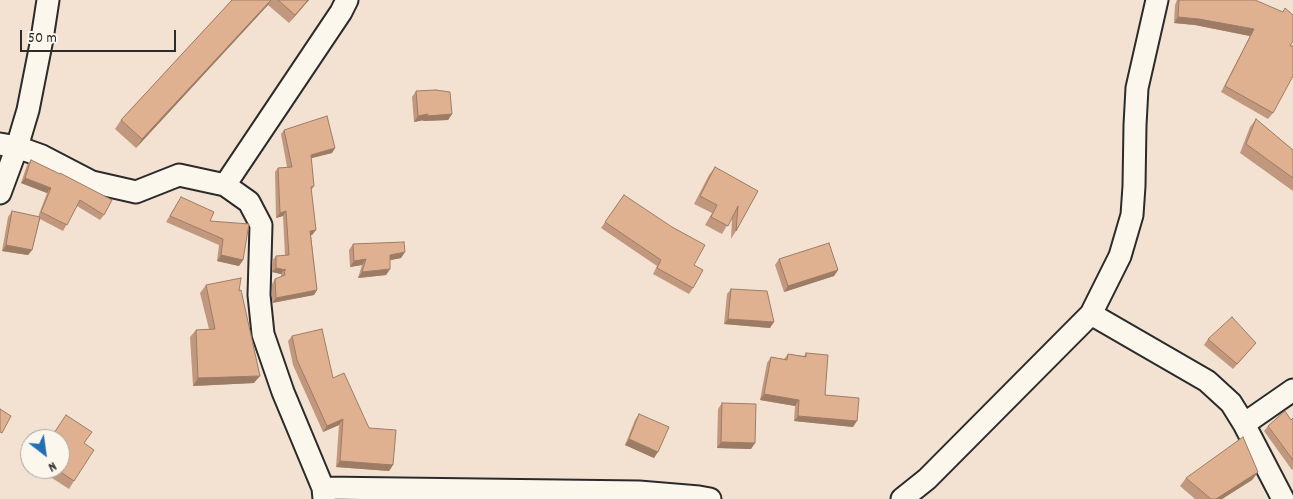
<!DOCTYPE html>
<html>
<head>
<meta charset="utf-8">
<style>
  body { margin:0 }
  #map { position:relative; width:1293px; height:499px; overflow:hidden; background:#f3e2d1; font-family:Dekko,sans-serif }
  canvas { display:block }
  .north { position:absolute; left:20px; top:429px; width:50px; height:50px; box-sizing:border-box; background:#fbf7ec; border:1px solid #a8a59f; border-radius:50%; rotate:150deg; font-size:14px; font-weight:700; line-height:20px; text-align:center; color:#2b2b2b }
  .north::after { content:''; display:block; margin:auto; width:18px; height:22px; background:#1f6fb2; clip-path:polygon(50% 0,100% 100%,50% 72%,0 100%) }
  .scale { position:absolute; left:20px; top:30px; width:156px; height:22px; box-sizing:border-box; border:2px solid #2b2b2b; border-top:0; padding-left:6px; font-size:15px; line-height:18px; white-space:nowrap; color:#2b2b2b; -webkit-text-stroke:4px #fbf7ec; paint-order:stroke }
</style>
</head>
<body>
<div id="map">
<canvas width="1293" height="499"></canvas>
<div class="north">N</div>
<div class="scale">50 m</div>
</div>
<script>
const ctx = document.querySelector('canvas').getContext('2d');
ctx.lineJoin = 'round';
const toPath = rows => new Path2D(rows.map(r => 'M' + r).join(''));
function trace(path, color, width, dash) { ctx.strokeStyle = color; ctx.lineWidth = width; ctx.lineCap = dash ? 'butt' : 'round'; ctx.setLineDash(dash || []); ctx.stroke(path); }
function paint(path, color) { ctx.fillStyle = color; ctx.fill(path, 'evenodd'); }
const minor = toPath([
  [48,0,42,39,28,110,17,147,42,156,92,182,136,192,179,175,225,185,249,202,261,225,259,295,263,334,283,392,323,488,324,499],
  [0,144,17,147,0,193],
  [225,185,341,12,347,0],
  [1091,314,1120,256,1132,215,1134,186,1135,125,1137,88,1157,0],
  [1244,424,1293,390],
  [323,488,639,492,699,497,710,499],
  [902,499,927,479,1091,314,1207,381,1231,403,1244,424,1283,499]
]);
trace(minor, '#2b2b2b', 25);
trace(minor, '#fbf7ec', 21);
paint(toPath([
  [232,0,309,0,289,23,268,5,136,148,115,129,121,120],
  [1177,0,1255,0,1290,46,1273,113,1268,119,1221,92,1250,36,1195,25,1174,23,1175,5],
  [416,91,452,114,448,120,423,121,424,120,414,122,412,97],
  [1256,119,1293,150,1293,191,1240,153,1250,127],
  [284,130,335,148,332,153,311,158,314,186,311,191,316,230,312,235,311,235,317,290,314,295,272,303,272,284,275,279,281,277,281,274,272,272,272,261,276,256,285,256,283,216,276,218,275,172,278,168,287,167,281,134],
  [31,160,104,215,100,220,77,206,63,231,40,219,32,250,28,255,2,251,8,217,12,211,38,217,47,193,21,183,27,165],
  [715,167,758,191,736,231,731,239,732,217,722,234,705,225,712,213,694,204,709,175],
  [624,195,694,265,693,288,689,294,653,274,657,266,601,228],
  [181,197,210,221,243,260,239,266,217,261,219,245,166,222],
  [353,244,405,252,401,258,390,260,390,269,386,275,358,278,362,265,350,267,349,250],
  [779,259,838,270,834,276,784,292,775,265],
  [206,285,239,291,254,383,193,386,190,337,196,330,209,329,200,293],
  [731,289,770,328,724,324,727,294],
  [292,336,333,378,369,428,393,465,389,471,336,467,339,425,323,432,293,365,288,341],
  [1208,339,1252,348,1233,369,1204,345],
  [806,353,825,395,853,427,794,421,795,406,760,400,767,363,771,357,784,359,788,354,804,356],
  [722,403,755,443,751,449,717,448,718,409],
  [639,414,654,458,625,445,635,420],
  [1293,418,1293,469,1292,470,1264,431,1268,426,1291,420],
  [84,443,74,481,69,489,38,469,60,469],
  [1258,472,1252,480,1222,499,1195,499,1180,486,1186,478]
]), '#c1987d');
paint(toPath([
  [271,0,268,5,136,148,142,139],
  [308,0,309,0,289,23,295,15],
  [1178,17,1199,19,1254,29,1250,36,1195,25,1174,23],
  [428,114,424,120,414,122,418,116],
  [452,114,448,120,423,121,427,116],
  [335,148,332,153,308,159,311,155],
  [25,178,51,188,47,193,21,183],
  [286,211,283,216,276,218,280,213],
  [316,230,312,235,307,236,310,231],
  [6,245,32,250,28,255,2,251],
  [405,252,401,258,386,261,390,255],
  [221,255,243,260,239,266,217,261],
  [366,259,362,265,350,267,354,261],
  [276,268,286,270,284,270,281,274,272,272],
  [390,269,386,275,358,278,362,272],
  [838,270,834,276,784,292,788,286],
  [317,290,314,295,272,303,276,298],
  [728,319,774,322,770,328,724,324],
  [260,376,254,383,193,386,198,378],
  [764,394,799,400,795,406,760,400],
  [798,416,857,421,853,427,794,421],
  [343,419,339,425,323,432,327,426],
  [629,439,658,452,654,458,625,445],
  [721,442,755,443,751,449,717,448],
  [340,461,393,465,389,471,336,467],
  [1258,472,1252,480,1222,499,1216,499]
]), '#9d7c66');
const building = toPath([
  [232,0,271,0,142,139,121,120,232,0],
  [278,0,308,0,295,15,278,0],
  [1179,0,1255,0,1283,12,1285,8,1293,15,1293,41,1290,46,1293,46,1293,76,1273,113,1225,86,1254,29,1199,19,1178,17,1179,0],
  [436,90,450,92,452,114,427,116,428,114,418,116,416,91,436,90],
  [327,116,335,148,311,155,314,186,311,187,316,230,310,231,317,290,276,298,275,279,285,275,284,270,286,270,276,268,276,256,289,255,286,211,280,213,278,168,292,167,284,130,327,116],
  [1256,119,1293,150,1293,178,1246,144,1256,119],
  [31,160,60,174,60,173,112,200,104,215,80,200,67,225,41,212,51,188,25,178,31,160],
  [715,167,758,191,736,231,738,206,728,226,711,217,717,205,700,196,715,167],
  [624,195,672,227,705,245,694,265,703,270,693,288,657,268,661,260,605,222,624,195],
  [181,197,214,212,210,221,249,224,243,260,221,255,223,239,170,216,181,197],
  [12,211,40,217,32,250,6,245,12,211],
  [404,242,405,252,390,255,390,269,362,272,366,259,354,261,353,244,404,242],
  [829,243,838,270,788,286,779,259,829,243],
  [241,278,239,291,241,290,260,376,198,378,196,330,215,329,206,285,241,278],
  [731,289,767,291,774,322,728,319,731,289],
  [1232,317,1256,343,1237,364,1208,339,1232,317],
  [322,329,333,378,344,373,369,428,396,430,393,465,340,461,343,419,327,426,297,360,292,336,322,329],
  [806,353,828,355,825,395,859,398,857,421,798,416,799,400,764,394,771,357,787,360,788,354,806,357,806,353],
  [722,403,756,404,755,443,721,442,722,403],
  [0,409,11,416,2,433,0,432,0,409],
  [1285,411,1291,420,1293,418,1293,460,1268,426,1285,411],
  [639,414,669,427,658,452,629,439,639,414],
  [66,415,92,432,84,443,94,450,74,481,56,469,60,469,60,439,50,439,66,415],
  [1243,437,1258,472,1216,499,1211,499,1186,478,1243,437]
]);
paint(building, '#e0b191');
trace(building, '#9d7c66', 1);
</script>
</body>
</html>
